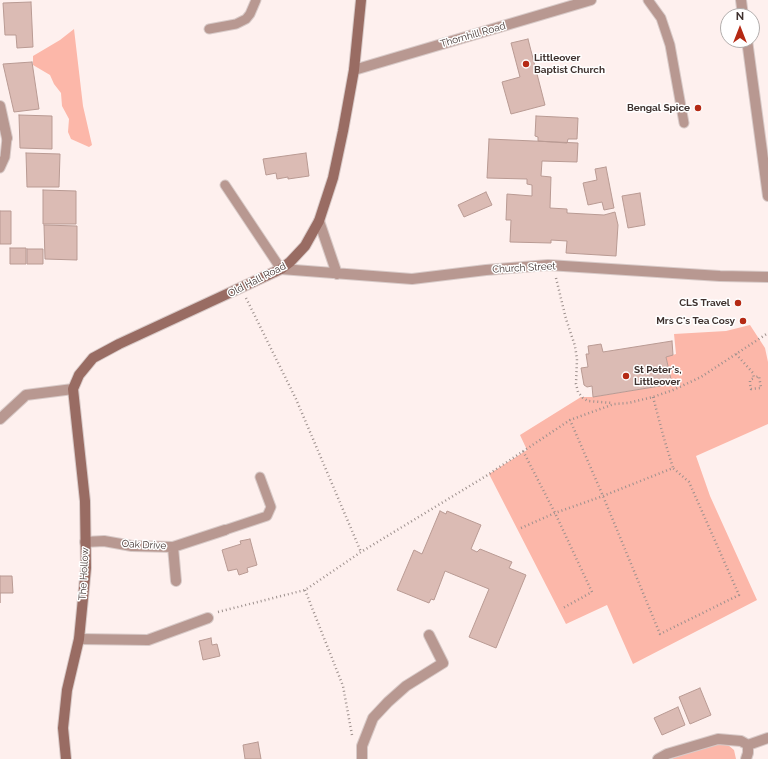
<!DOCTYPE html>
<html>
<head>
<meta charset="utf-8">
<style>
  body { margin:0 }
  #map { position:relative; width:768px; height:759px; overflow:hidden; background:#fef0ee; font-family:Raleway,sans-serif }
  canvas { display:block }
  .north { position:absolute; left:720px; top:8px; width:40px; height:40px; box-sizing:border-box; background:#fff; border:1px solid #b2adac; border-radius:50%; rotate:0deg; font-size:11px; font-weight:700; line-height:16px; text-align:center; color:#3f322f }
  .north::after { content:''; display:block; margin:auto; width:14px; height:18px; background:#b52914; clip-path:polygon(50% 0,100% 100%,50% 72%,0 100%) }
</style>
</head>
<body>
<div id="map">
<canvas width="768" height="759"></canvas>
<div class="north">N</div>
</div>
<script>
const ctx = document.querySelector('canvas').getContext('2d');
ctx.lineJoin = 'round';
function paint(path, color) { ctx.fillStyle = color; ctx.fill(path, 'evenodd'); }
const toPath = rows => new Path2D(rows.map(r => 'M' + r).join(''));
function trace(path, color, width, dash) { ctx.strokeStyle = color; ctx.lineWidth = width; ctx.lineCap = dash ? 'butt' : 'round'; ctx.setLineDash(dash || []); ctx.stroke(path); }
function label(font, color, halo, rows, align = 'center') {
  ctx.font = font + ' Raleway,sans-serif'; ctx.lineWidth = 3; ctx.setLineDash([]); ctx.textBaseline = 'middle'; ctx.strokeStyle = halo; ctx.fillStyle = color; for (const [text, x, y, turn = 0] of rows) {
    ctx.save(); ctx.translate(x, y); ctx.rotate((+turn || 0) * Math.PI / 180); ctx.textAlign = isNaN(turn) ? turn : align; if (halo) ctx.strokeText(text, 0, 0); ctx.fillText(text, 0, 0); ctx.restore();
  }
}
paint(toPath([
  [74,29,83,106,92,145,89,147,71,139,68,132,69,119,62,106,61,93,54,84,50,75,33,65,33,56,60,40],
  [750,325,765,348,768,362,768,424,696,456,710,496,757,600,633,664,607,605,566,624,489,474,527,450,520,435,581,397,593,397,672,384,666,357,676,354,674,334,726,331],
  [720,744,728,745,734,750,736,759,671,759,699,749]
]), '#fcb7a9');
const building = toPath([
  [31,2,33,47,17,48,16,35,5,35,3,3,31,2],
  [528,39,545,105,511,114,502,82,520,77,511,43,528,39],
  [32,62,39,109,14,112,3,64,32,62],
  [19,115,52,116,52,149,20,148,19,115],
  [536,116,578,118,577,139,568,139,567,143,538,141,538,137,535,136,536,116],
  [489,139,578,143,577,162,542,161,541,176,551,177,550,208,567,209,567,213,604,215,615,212,618,225,616,256,566,253,567,241,551,240,551,243,510,242,511,220,506,220,507,194,532,196,532,185,527,184,527,179,487,178,489,139],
  [26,153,60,154,59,187,27,187,26,153],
  [306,153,309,176,288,179,288,177,277,179,276,173,266,175,263,159,306,153],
  [606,167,614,208,604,210,602,202,588,205,583,183,597,180,595,169,606,167],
  [43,190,76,191,76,224,43,224,43,190],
  [486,192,492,205,464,217,458,205,486,192],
  [640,193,645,225,628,228,622,196,640,193],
  [0,211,11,211,11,244,0,244,0,211],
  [44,225,77,226,77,260,45,259,44,225],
  [10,248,26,248,26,264,10,264,10,248],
  [27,249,43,249,43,264,27,264,27,249],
  [672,341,673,355,666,357,672,384,593,397,592,386,587,387,584,385,581,368,588,367,586,354,589,354,588,346,601,344,603,352,672,341],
  [440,511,446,514,447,511,481,525,471,549,477,552,480,549,512,562,509,568,526,575,496,648,469,637,489,589,445,571,434,600,431,599,429,603,397,590,414,550,422,554,440,511],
  [250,539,257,565,247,568,248,572,239,575,237,569,228,571,222,550,241,544,240,541,250,539],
  [0,576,12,576,13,593,0,593,0,603,0,576],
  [211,638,212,645,217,644,220,656,203,660,199,641,211,638],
  [700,688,711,715,690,724,679,697,700,688],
  [678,707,685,725,662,735,654,718,678,707],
  [258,742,261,759,245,759,243,745,258,742]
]);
paint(building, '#dbbbb4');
trace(building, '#b99a93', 1);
const lane = toPath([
  [648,0,661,18,670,45,684,123],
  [209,29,236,24,246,19,250,14,256,0],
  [0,168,5,157,7,138],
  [225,185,281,269],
  [225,530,267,516,271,507,260,477]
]);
const street = toPath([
  [741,0,743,16],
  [747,40,768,196],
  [354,70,591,0],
  [0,106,7,138],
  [319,221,337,274],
  [281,269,412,279,486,270,548,265,720,276,768,277],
  [0,419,26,395,73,389],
  [85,542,104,541,132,546,173,547,225,530],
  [173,547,176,581],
  [79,639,148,640,208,618],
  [748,745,768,738],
  [362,759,362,746,373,718,388,702,406,686,443,663,429,635],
  [658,759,667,754,718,739,741,741,748,745,748,753,746,759]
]);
const secondary = toPath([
  [66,759,63,728,67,690,79,639,86,568,85,501,73,389,79,375,93,358,119,344,281,269,290,262,305,246,319,221,333,178,343,131,354,70,361,0]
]);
trace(lane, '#d8cac8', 11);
trace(street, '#d8cac8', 12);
trace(secondary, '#d8cac8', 12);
trace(toPath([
  [556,278,566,319,575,346,577,359,576,384,578,392,583,398,588,401,612,403],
  [246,298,296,399,361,552],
  [736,354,753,373,754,378,750,380,750,384,751,389,761,388,759,376,754,378],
  [653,397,663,435,673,468],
  [523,451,555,513,592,592,563,608],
  [521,528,555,513,603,496,673,468,689,482,739,595,660,634,603,496,570,420],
  [305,590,343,686,352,735],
  [218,612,305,590,361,552,486,476,570,420,614,404,628,403,653,397,673,390,701,377,768,333]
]), '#9d908d', 2.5, [1, 3]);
trace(lane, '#b89891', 9);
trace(street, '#b89891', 10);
trace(secondary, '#996c63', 10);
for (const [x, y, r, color] of [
  [526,64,4,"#b52914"],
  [698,108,4,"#b52914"],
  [738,303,4,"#b52914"],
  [743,321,4,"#b52914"],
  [626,376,4,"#b52914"]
]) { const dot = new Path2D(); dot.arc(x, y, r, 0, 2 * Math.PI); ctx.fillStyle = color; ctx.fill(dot); trace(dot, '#fff', 1.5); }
label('10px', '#3f322f', '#fff', [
  ["Thornhill Road",473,35,-16],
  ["Church Street",524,268,-3],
  ["Old Hall Road",257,280,-27],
  ["Oak Drive",144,545,3],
  ["The Hollow",84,574,-87]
]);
label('bold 10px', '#3f322f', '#fff', [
  ["Littleover",534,58,"left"],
  ["Baptist Church",534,70,"left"],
  ["Bengal Spice",690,108],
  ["CLS Travel",730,303],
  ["Mrs C's Tea Cosy",735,321],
  ["St Peter's,",634,370,"left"],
  ["Littleover",634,382,"left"]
], 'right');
</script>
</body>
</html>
